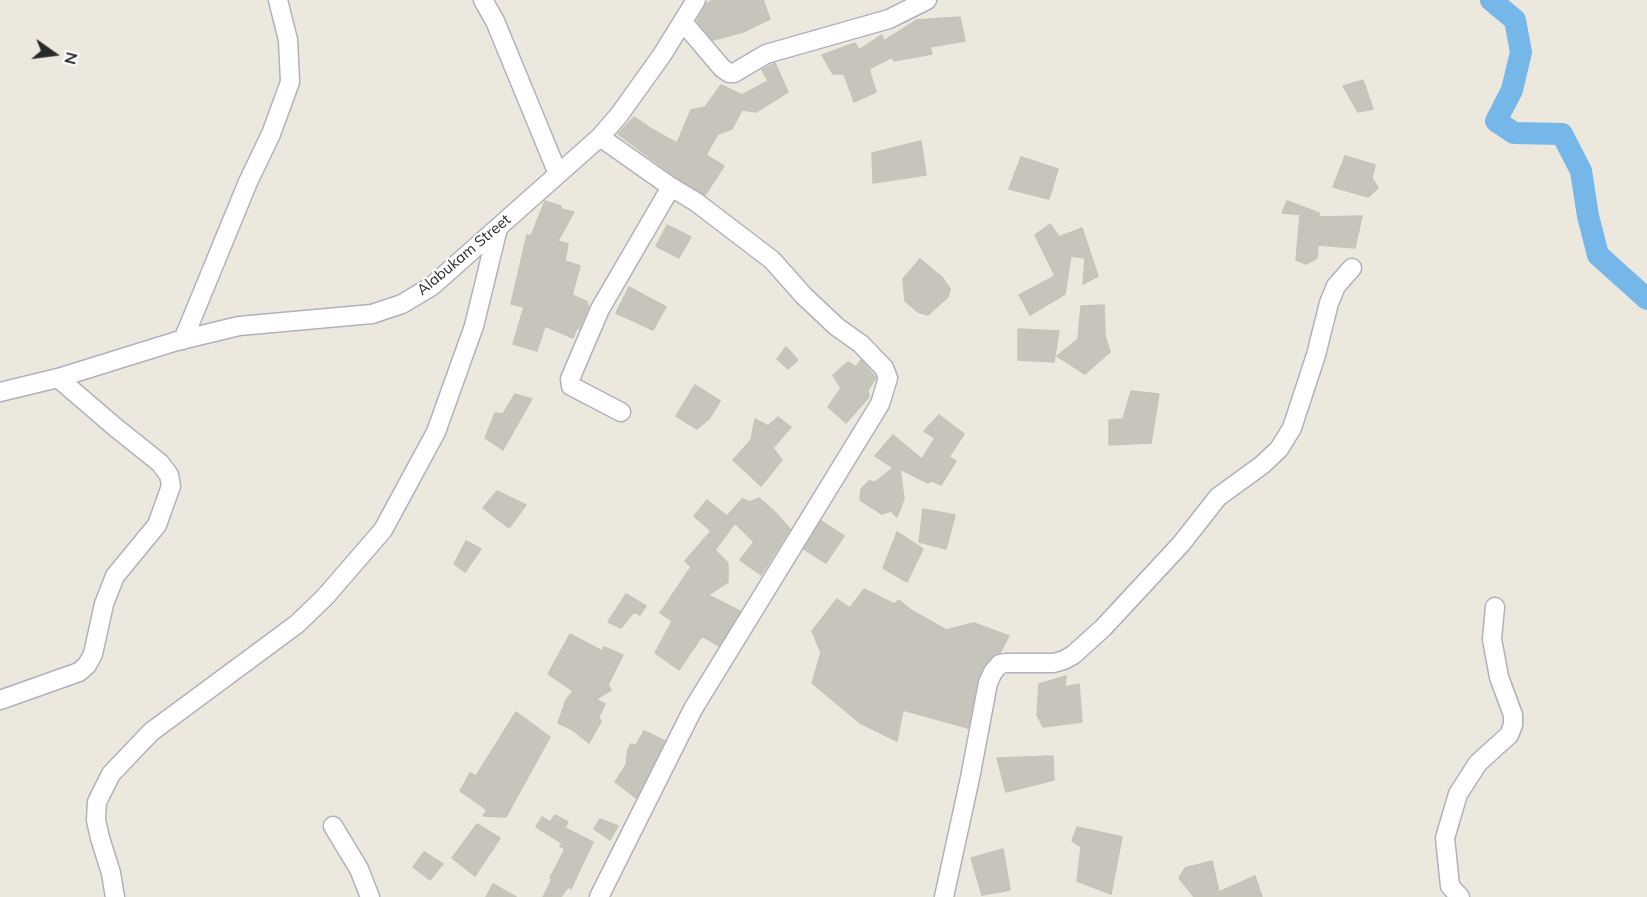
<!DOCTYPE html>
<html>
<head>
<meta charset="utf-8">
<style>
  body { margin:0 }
  #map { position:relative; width:1647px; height:897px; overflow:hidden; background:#ece8dd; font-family:Mulish,sans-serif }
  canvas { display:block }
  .north { position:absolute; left:24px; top:24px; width:60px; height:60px; -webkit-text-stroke:4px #fff; paint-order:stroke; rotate:104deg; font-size:16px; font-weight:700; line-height:24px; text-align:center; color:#2a2a2a }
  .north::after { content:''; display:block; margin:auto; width:21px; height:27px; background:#2a2a2a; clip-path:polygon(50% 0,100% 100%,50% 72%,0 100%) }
</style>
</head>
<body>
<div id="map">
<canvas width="1647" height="897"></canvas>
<div class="north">N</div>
</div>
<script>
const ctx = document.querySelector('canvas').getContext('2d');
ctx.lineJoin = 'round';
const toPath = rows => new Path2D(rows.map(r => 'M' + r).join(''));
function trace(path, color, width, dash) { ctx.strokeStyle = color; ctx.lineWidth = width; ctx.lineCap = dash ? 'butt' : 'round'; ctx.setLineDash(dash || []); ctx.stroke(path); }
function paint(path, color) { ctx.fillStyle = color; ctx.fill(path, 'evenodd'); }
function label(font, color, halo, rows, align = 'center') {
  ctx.font = font + ' Mulish,sans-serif'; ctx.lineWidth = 4.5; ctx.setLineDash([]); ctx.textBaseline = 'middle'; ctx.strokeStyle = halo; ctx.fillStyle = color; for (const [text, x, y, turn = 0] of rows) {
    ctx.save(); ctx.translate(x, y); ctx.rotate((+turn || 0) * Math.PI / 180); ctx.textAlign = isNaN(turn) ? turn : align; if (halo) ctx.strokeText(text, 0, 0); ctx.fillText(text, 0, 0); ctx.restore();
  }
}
trace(toPath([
  [1491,0,1515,20,1521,52,1512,90,1496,121,1514,133,1562,134,1581,171,1588,216,1598,255,1647,299]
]), '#75b7e9', 22);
const building = toPath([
  [713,0,763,0,770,19,743,32,713,40,697,21,706,4,713,0],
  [960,17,965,41,930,47,932,54,894,61,892,57,869,69,876,92,854,102,844,74,833,74,822,55,855,43,859,50,882,35,884,41,917,20,960,17],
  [775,63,788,92,756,112,742,110,732,129,718,134,706,155,724,166,705,195,677,178,618,134,634,117,655,131,677,143,691,110,705,107,721,85,742,95,768,81,762,70,775,63],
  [1363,80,1373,109,1358,112,1343,86,1363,80],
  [921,141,926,175,873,183,872,153,921,141],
  [1345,156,1375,165,1372,178,1378,188,1368,197,1333,187,1345,156],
  [1021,157,1058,169,1049,199,1009,189,1021,157],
  [545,201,561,206,561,209,574,212,558,241,568,244,565,261,580,266,572,295,588,302,586,304,589,306,579,329,577,328,573,338,545,326,537,351,513,344,524,307,511,304,527,235,531,236,545,201],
  [1287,201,1319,213,1319,216,1282,213,1287,201],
  [1300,215,1321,217,1362,216,1355,248,1318,245,1317,258,1306,264,1296,260,1300,215],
  [1050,224,1059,237,1082,228,1098,276,1083,284,1085,258,1071,256,1065,294,1030,315,1019,295,1055,276,1035,235,1050,224],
  [667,225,691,237,679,258,656,246,667,225],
  [920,259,942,277,950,289,948,297,928,315,918,312,905,301,903,279,920,259],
  [629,287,666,307,653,330,616,313,629,287],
  [1104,305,1105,336,1110,352,1085,374,1057,356,1078,339,1081,306,1104,305],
  [1018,329,1059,331,1054,362,1018,360,1018,329],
  [786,347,798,360,788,369,777,359,786,347],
  [861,360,876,378,868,390,869,397,846,423,828,407,841,388,833,375,848,362,856,367,861,360],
  [695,385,720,401,709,419,697,429,676,416,695,385],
  [1131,391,1159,394,1151,443,1109,445,1109,420,1123,419,1131,391],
  [515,394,532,399,503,450,485,438,495,413,503,414,515,394],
  [939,415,964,434,949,457,956,461,941,485,932,481,928,483,900,469,904,499,897,517,891,511,882,514,860,500,861,489,869,481,875,482,893,468,875,456,893,435,922,459,935,438,924,431,939,415],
  [778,417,791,427,773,448,782,460,761,486,733,460,751,440,755,419,768,426,778,417],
  [497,491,526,505,509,528,483,508,497,491],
  [759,498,774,511,790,529,761,575,740,560,754,542,735,523,715,550,728,563,728,582,708,595,740,611,719,646,702,636,679,670,655,653,672,621,660,613,691,567,685,561,711,531,694,516,707,500,727,516,742,499,750,502,759,498],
  [923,509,955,515,946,549,919,542,923,509],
  [821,521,844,536,826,563,804,549,821,521],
  [897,532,923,549,907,582,883,568,897,532],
  [466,541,481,549,465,572,454,564,466,541],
  [864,589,894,604,899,600,911,610,946,630,974,623,1009,636,1000,653,992,656,985,665,978,678,968,728,903,710,897,741,860,723,812,683,821,653,812,631,837,599,850,608,864,589],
  [626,594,646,606,640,615,634,612,621,628,608,622,626,594],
  [570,634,602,651,604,647,623,655,608,685,611,690,596,699,605,704,599,717,601,722,589,743,571,729,558,723,566,700,573,691,548,674,570,634],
  [1066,676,1065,687,1079,684,1082,722,1043,727,1037,715,1039,684,1066,676],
  [516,712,550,737,506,817,483,816,487,810,460,791,470,773,476,776,516,712],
  [644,731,665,741,636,798,615,782,626,765,628,749,631,744,636,745,644,731],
  [1053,756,1054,780,1006,792,997,758,1053,756],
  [555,815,568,822,565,828,593,842,571,889,568,887,561,897,543,897,552,879,550,878,565,849,560,846,562,843,536,827,542,817,550,822,555,815],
  [600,819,618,826,610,840,594,829,600,819],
  [477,824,500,838,475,876,452,858,477,824],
  [1077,827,1122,837,1111,894,1077,881,1081,847,1072,841,1077,827],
  [1003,849,1010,890,982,895,971,858,1003,849],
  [424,852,443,864,430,880,413,867,424,852],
  [1212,861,1219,892,1255,876,1262,897,1194,897,1179,878,1185,868,1212,861],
  [493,884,516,897,486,897,493,884]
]);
paint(building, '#c7c4bc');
trace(building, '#c7c4b7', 1.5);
const minor = toPath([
  [483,0,495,21,558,174],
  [683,22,722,68,729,73,734,73,766,54,889,19,927,0],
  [183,340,248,182,271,134,290,82,288,40,278,0],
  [0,392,58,378,177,341,239,326,372,314,402,304,432,286,600,137,619,115,662,55,696,0],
  [621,412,571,386,570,379,600,309,671,187],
  [0,700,79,672,87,665,93,654,104,604,115,576,157,525,171,486,169,475,160,463,115,427,58,378],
  [333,826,359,869,370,897],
  [115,897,111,873,100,838,96,820,97,802,111,774,151,732,297,624,325,597,383,530,436,432,474,326,498,228],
  [599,897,693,709,880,404,888,378,884,368,861,344,837,327,804,296,772,260,696,202,671,187,600,137],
  [944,897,970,778,988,683,993,672,1000,664,1006,663,1054,663,1064,660,1073,655,1103,628,1181,544,1218,497,1262,465,1279,449,1292,428,1316,355,1329,303,1336,286,1352,268],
  [1460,897,1450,886,1445,838,1458,794,1478,763,1509,735,1513,725,1513,715,1499,677,1492,639,1495,607]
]);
trace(minor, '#b0b1bd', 21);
trace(minor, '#fff', 18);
label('15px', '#2a2a2a', '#fff', [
  ["Alabukam Street",464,255,-40]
]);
</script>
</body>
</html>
